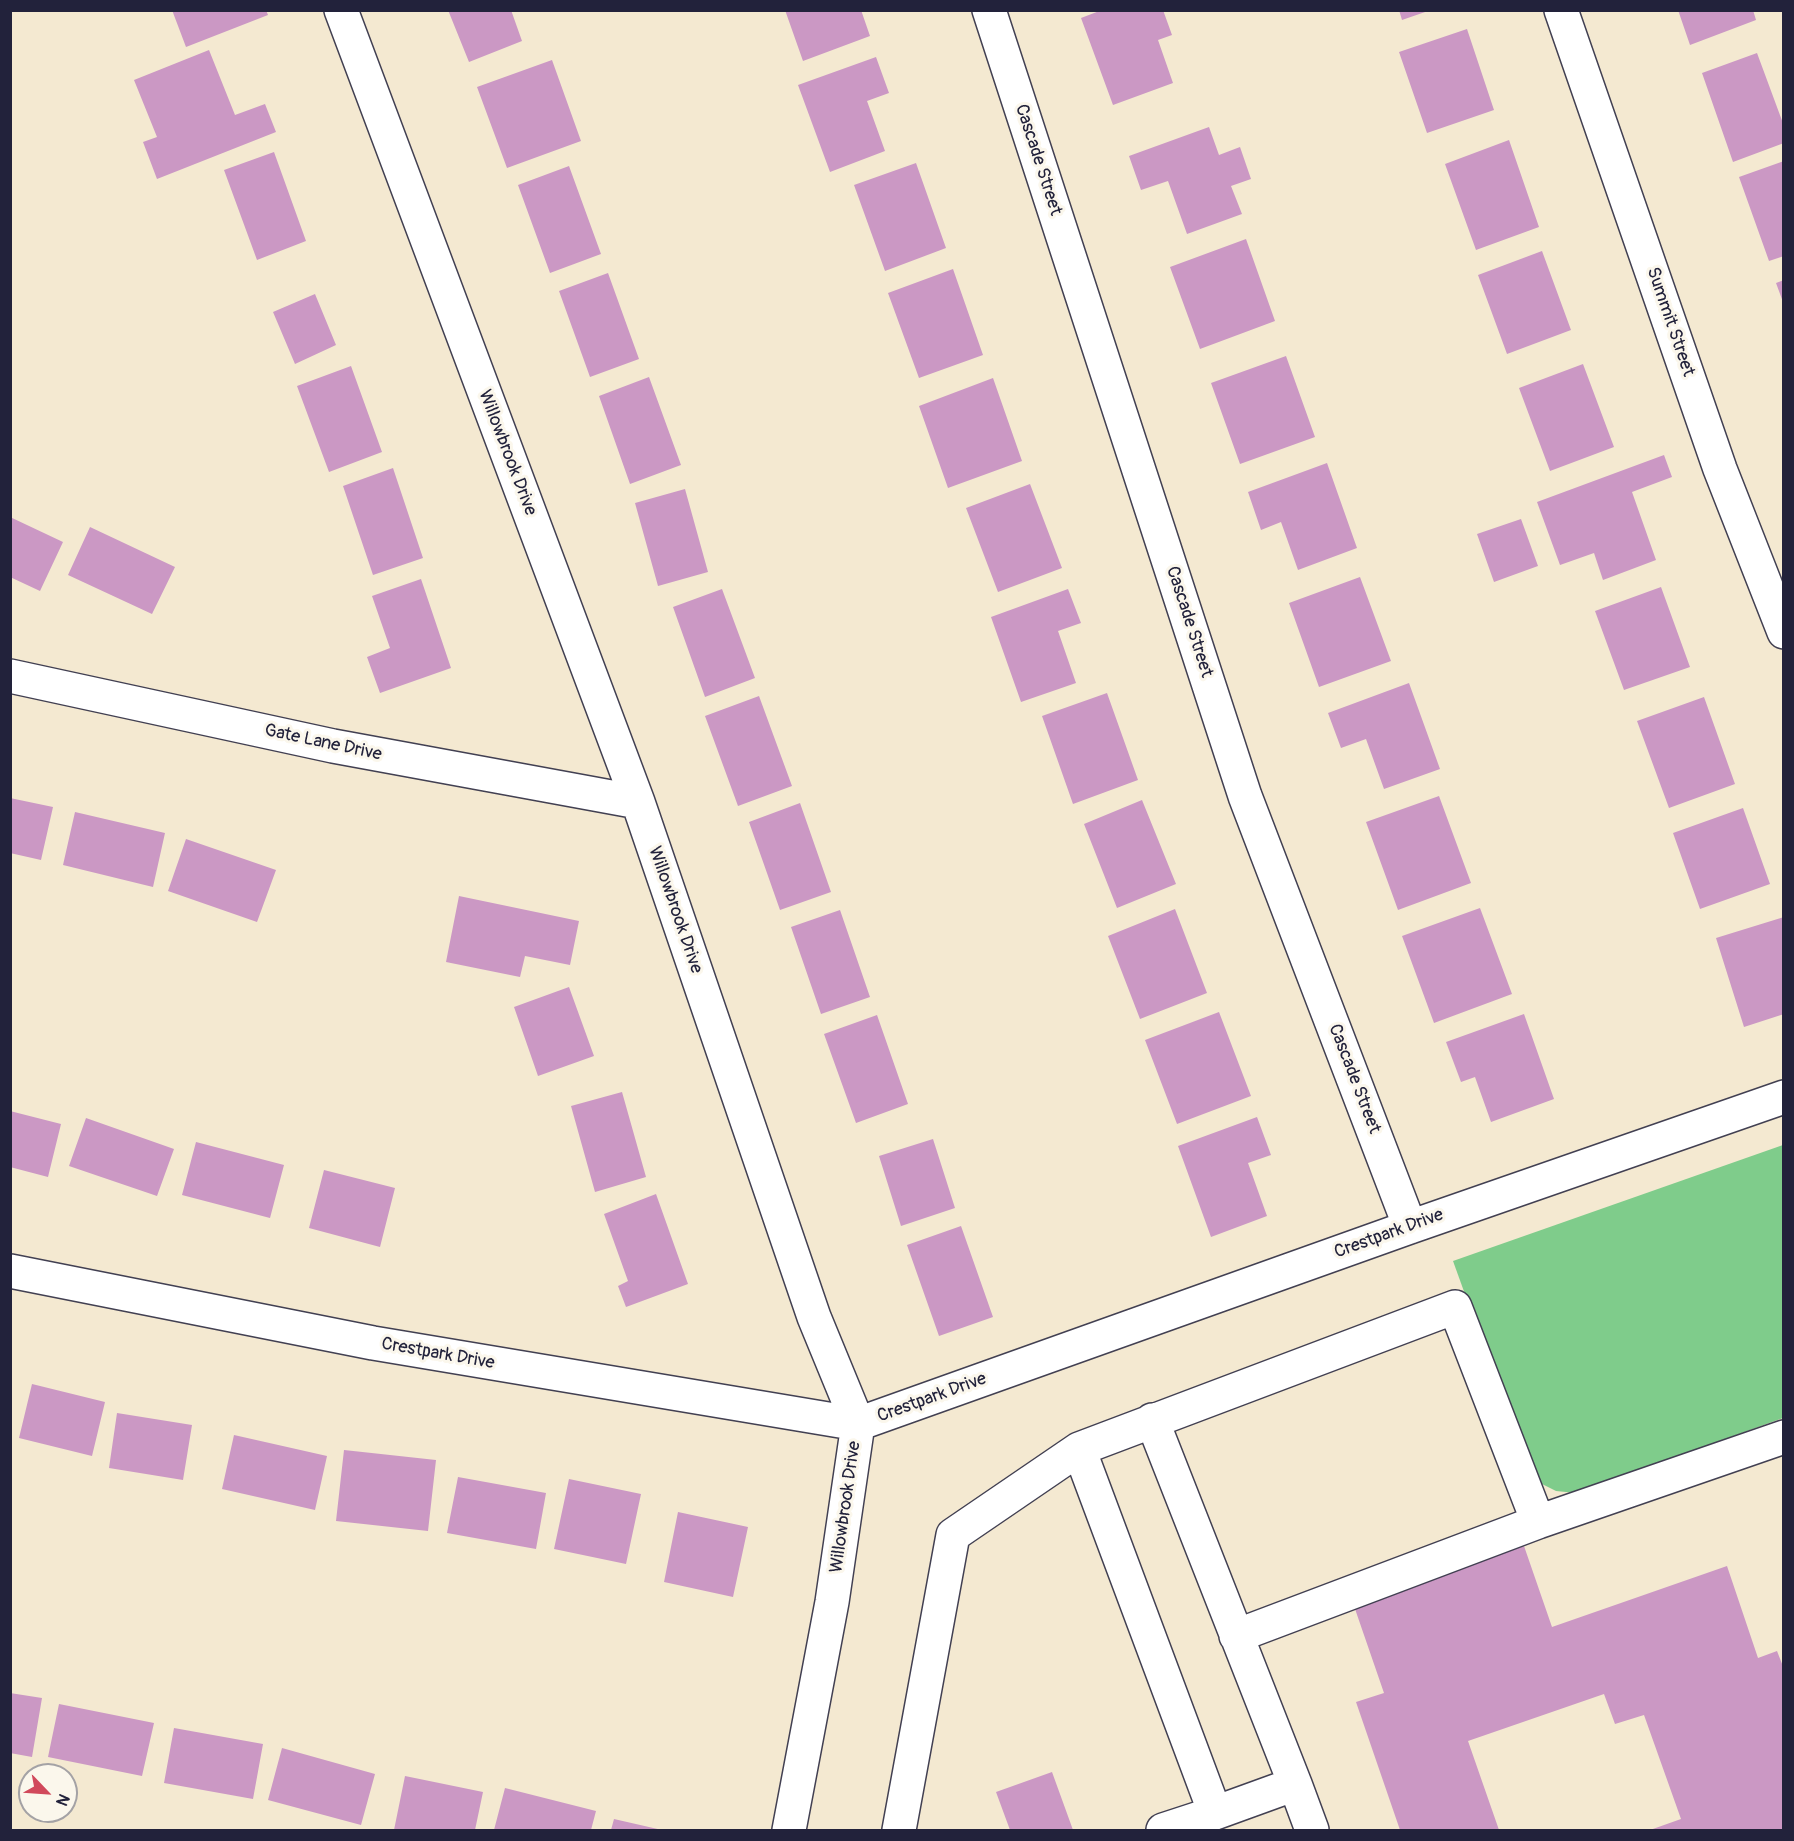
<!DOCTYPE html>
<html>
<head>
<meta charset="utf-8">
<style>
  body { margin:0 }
  #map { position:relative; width:1794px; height:1841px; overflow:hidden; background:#f4e9d1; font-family:Pangolin,sans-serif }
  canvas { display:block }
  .frame { position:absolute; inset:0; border:12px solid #22223b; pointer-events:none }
  .north { position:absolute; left:18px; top:1763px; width:60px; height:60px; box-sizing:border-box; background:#fbf7ec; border:2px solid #a4a2a5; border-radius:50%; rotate:115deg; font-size:16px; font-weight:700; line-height:24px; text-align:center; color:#22223b }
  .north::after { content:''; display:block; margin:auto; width:21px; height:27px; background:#d1495b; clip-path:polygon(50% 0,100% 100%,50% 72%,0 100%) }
</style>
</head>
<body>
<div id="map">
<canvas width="1794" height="1841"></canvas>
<div class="frame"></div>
<div class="north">N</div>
</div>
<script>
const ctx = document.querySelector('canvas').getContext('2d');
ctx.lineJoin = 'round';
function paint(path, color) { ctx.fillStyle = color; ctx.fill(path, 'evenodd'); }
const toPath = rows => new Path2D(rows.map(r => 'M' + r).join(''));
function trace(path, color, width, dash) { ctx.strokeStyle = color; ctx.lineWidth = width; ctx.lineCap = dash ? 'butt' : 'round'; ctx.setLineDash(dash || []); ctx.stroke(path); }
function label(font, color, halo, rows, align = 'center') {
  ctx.font = font + ' Pangolin,sans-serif'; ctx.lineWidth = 6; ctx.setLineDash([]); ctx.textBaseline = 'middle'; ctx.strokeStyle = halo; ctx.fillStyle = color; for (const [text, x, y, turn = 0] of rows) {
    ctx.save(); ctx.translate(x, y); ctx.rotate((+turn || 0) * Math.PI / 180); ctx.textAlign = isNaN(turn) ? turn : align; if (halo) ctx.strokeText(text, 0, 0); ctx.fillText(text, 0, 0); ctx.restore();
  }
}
paint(toPath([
  [1783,1145,1783,1418,1576,1493,1556,1491,1538,1482,1527,1466,1453,1261]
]), '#7fcc8b');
paint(toPath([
  [172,10,266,10,268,15,186,47],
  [448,10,511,10,522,41,469,62],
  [785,10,861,10,870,36,803,61],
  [1102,10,1163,10,1172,35,1158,40,1173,83,1113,105,1081,18],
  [1399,10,1428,10,1428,11,1402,20],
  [1678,10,1753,10,1756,20,1690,45],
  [1467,29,1494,110,1427,133,1399,52],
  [209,50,235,115,265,104,276,132,157,179,143,142,157,137,134,80],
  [1757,53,1784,126,1784,143,1733,162,1702,73],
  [876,57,889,93,867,101,885,151,830,172,798,85],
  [552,60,581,141,507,168,477,87],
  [1209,127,1219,155,1240,147,1251,179,1231,186,1242,214,1187,234,1168,181,1141,190,1129,156],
  [1509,140,1539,227,1476,250,1445,164],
  [274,152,306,241,257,260,224,170],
  [1784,161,1784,256,1769,261,1739,177],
  [916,163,946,248,885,271,854,185],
  [569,166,601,254,550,273,518,185],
  [1246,239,1275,321,1200,349,1170,267],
  [1542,251,1571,330,1507,354,1478,275],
  [953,269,983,355,919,378,888,293],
  [608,273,639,359,590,377,559,291],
  [1784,280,1784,302,1783,302,1776,283],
  [315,294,336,345,295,364,273,312],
  [1286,356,1315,437,1240,464,1211,383],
  [1583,364,1614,447,1550,471,1519,388],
  [351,366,382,452,329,472,297,386],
  [649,377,681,465,630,484,599,396],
  [993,378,1022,461,948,488,919,406],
  [1664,455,1672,477,1632,492,1656,560,1603,580,1594,553,1560,565,1537,502],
  [1327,463,1357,548,1298,570,1281,522,1261,530,1248,492],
  [393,468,423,558,373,575,343,486],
  [1030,484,1062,568,998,592,966,508],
  [685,489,708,572,658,586,635,503],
  [10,517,63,542,40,591,10,577],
  [1521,519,1538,566,1494,582,1477,534],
  [90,527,175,567,152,614,68,575],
  [1360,577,1391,661,1319,687,1289,603],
  [421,579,451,668,380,693,367,657,390,648,372,596],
  [1661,587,1690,667,1624,690,1595,611],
  [722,589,755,678,705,697,673,607],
  [1068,589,1081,623,1058,631,1076,683,1021,702,991,617],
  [1409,683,1440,769,1384,789,1366,739,1341,748,1328,713],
  [1107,693,1138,780,1073,804,1042,716],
  [759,696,792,786,738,806,705,716],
  [1704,697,1735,784,1669,808,1637,721],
  [1439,796,1471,883,1398,910,1366,822],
  [10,798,53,807,41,860,10,853],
  [1142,800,1176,884,1117,908,1084,824],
  [800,803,831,892,780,910,749,822],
  [1743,808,1770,884,1700,909,1673,833],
  [75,812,165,833,153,887,63,865],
  [186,839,276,870,257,922,168,891],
  [459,896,579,921,570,965,525,956,520,977,446,962],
  [1480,908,1512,994,1434,1023,1402,936],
  [1175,909,1207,993,1140,1019,1108,936],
  [840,910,870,997,821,1014,791,927],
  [1784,917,1784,1014,1744,1027,1716,938],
  [569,987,594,1056,538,1076,514,1007],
  [1219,1012,1251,1096,1177,1124,1145,1040],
  [1524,1014,1554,1099,1491,1122,1475,1077,1461,1082,1446,1042],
  [877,1015,908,1104,856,1123,824,1034],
  [622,1092,646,1177,595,1192,571,1106],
  [10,1111,61,1124,48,1177,10,1167],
  [1257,1117,1271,1155,1248,1163,1267,1216,1211,1237,1178,1146],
  [86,1118,174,1149,157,1196,69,1166],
  [933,1139,955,1208,901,1226,879,1156],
  [196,1142,284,1165,270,1218,182,1195],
  [324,1170,395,1188,380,1247,309,1228],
  [656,1194,688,1284,626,1307,618,1286,628,1281,604,1214],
  [961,1226,993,1317,939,1336,907,1245],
  [32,1384,105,1402,92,1456,19,1438],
  [117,1413,192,1425,183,1480,109,1468],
  [234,1435,327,1456,315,1510,222,1489],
  [344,1450,436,1460,428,1531,336,1521],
  [458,1477,546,1493,536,1549,447,1533],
  [569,1479,641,1494,626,1564,554,1549],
  [678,1512,748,1527,733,1597,664,1582],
  [1524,1546,1552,1627,1727,1566,1758,1658,1777,1651,1784,1669,1784,1830,1650,1830,1681,1819,1644,1715,1615,1724,1604,1694,1468,1741,1499,1830,1400,1830,1356,1702,1384,1693,1354,1606],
  [10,1693,42,1698,32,1757,10,1753],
  [59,1704,154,1723,142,1776,48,1757],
  [174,1728,263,1744,253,1799,164,1783],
  [282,1748,375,1774,361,1825,268,1800],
  [1052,1772,1073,1830,1010,1830,996,1792],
  [405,1776,483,1792,475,1830,394,1830],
  [505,1788,596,1811,591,1830,494,1830],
  [614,1819,662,1830,611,1830]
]), '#cb98c4');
const minor = toPath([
  [341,10,638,802,814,1317,858,1424,832,1602,789,1830],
  [989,10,1245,796,1410,1227],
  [1561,10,1720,469,1784,632],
  [10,676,333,746,638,802],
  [10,1271,373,1343,858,1424,1410,1227,1784,1097],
  [1152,1420,1295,1784],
  [1079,1449,1455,1307,1538,1522,1784,1437],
  [1236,1636,1538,1522],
  [899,1830,953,1535,1079,1449,1215,1813,1295,1784,1312,1830],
  [1163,1830,1215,1813]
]);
trace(minor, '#424052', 36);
trace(minor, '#fff', 33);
label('18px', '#22223b', '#fbf7ec', [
  ["Cascade Street",1038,160,72],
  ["Summit Street",1670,322,71],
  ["Willowbrook Drive",507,453,69],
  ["Cascade Street",1189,622,72],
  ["Gate Lane Drive",323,743,12],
  ["Willowbrook Drive",675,910,71],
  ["Cascade Street",1354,1079,69],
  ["Crestpark Drive",1389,1234,-20],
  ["Crestpark Drive",438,1354,10],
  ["Crestpark Drive",932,1398,-20],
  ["Willowbrook Drive",846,1507,-82]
]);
</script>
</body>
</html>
